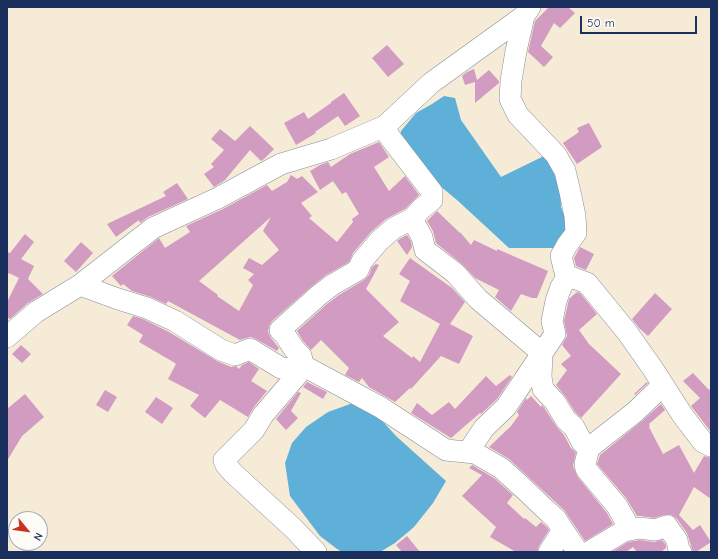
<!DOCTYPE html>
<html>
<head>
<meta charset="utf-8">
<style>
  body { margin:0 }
  #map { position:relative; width:718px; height:559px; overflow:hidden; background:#f5ebd6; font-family:"Comic Neue",sans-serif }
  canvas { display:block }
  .frame { position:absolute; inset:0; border:8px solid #1b2f5e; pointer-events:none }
  .north { position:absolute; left:8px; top:511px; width:40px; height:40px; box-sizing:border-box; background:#fdfcf7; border:1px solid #a3aaba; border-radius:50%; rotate:119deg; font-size:11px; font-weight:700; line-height:16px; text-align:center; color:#1b2f5e }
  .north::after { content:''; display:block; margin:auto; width:14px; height:18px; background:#c8321e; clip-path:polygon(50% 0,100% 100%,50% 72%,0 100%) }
  .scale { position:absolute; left:580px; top:16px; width:117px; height:18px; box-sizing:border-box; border:2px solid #1b2f5e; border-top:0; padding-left:5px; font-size:12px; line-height:14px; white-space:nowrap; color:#1b2f5e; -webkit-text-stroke:3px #fdfcf7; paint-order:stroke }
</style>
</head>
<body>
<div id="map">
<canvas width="718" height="559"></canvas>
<div class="frame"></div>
<div class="north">N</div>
<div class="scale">50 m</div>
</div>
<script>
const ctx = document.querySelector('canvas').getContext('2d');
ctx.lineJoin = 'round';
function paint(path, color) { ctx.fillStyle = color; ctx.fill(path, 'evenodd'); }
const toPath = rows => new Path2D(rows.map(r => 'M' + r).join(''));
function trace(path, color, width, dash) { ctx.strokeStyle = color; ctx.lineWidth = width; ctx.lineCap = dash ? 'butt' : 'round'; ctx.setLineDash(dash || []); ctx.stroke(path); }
paint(toPath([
  [444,96,455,98,461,120,501,177,546,155,560,178,561,207,569,228,559,248,509,248,457,200,428,176,399,143,401,131,416,113,432,104],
  [353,403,376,414,396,436,446,481,433,503,414,527,395,543,380,552,342,552,337,549,320,536,290,496,285,463,292,443,306,427,328,412]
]), '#5eb0d9');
paint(toPath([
  [549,7,568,7,575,13,560,28,554,23,541,46,553,57,544,67,528,52,535,21],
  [387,45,404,64,388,77,372,58],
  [474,69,477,80,489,70,499,81,499,83,475,103,475,82,465,85,462,76,467,72],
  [344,93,360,116,345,126,338,116,315,132,316,133,296,145,284,123,304,112,308,119,331,103,331,102],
  [589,123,602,147,577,164,563,143,579,132,577,128],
  [250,126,274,149,264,159,261,161,250,150,225,180,214,187,204,174,214,167,211,164,224,150,211,139,220,129,235,141],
  [379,142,389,157,374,167,389,191,405,176,419,195,405,209,386,219,371,232,353,253,349,262,326,275,312,286,272,321,269,326,268,332,271,338,279,348,277,351,256,339,251,337,246,338,240,340,168,301,166,304,151,297,132,291,123,284,121,286,112,276,159,238,165,248,190,232,186,226,223,209,267,185,272,191,287,182,291,175,297,179,302,176,318,192,301,203,312,216,309,218,337,242,353,222,352,219,359,214,346,192,342,194,333,181,320,190,310,171,320,165,328,162,331,167,350,154],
  [271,217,263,231,279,250,262,265,249,258,243,268,254,274,248,280,253,285,239,311,217,296,218,295,199,281],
  [177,183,188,199,148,217,140,223,139,220,116,237,107,224,166,196,163,192],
  [437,211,460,233,460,232,471,245,474,240,497,251,497,249,548,271,537,298,532,298,521,294,511,311,495,297,499,290,475,278,462,264,436,243,433,231,427,221],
  [25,234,34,242,21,259,34,266,28,279,43,294,28,303,10,319,7,317,7,302,19,278,9,273,7,276,7,252,10,253],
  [407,235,411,241,412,247,407,255,397,241,401,238],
  [81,242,93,253,76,272,64,261],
  [580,247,594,254,586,270,576,266,574,258],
  [410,258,452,288,465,302,450,324,473,336,459,364,441,356,411,389,410,388,395,402,369,387,362,378,359,382,345,375,349,368,321,340,311,350,303,341,297,331,327,304,339,295,364,280,369,275,372,267,376,264,379,265,366,289,399,322,383,336,412,358,413,356,420,362,440,324,400,301,410,281,399,274],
  [577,292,580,293,597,314,579,330,589,344,621,374,581,418,575,412,565,396,556,385,567,370,561,364,571,356,562,345,567,336,564,321,569,299],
  [655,293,672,309,648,336,639,328,632,319],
  [133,316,143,319,169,332,217,361,231,367,236,366,239,369,242,365,249,362,259,369,251,381,267,391,254,407,248,417,220,400,205,418,190,406,199,395,168,379,176,364,175,364,175,363,139,342,143,335,127,325],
  [21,345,31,354,22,363,12,354],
  [693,373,709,390,711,388,711,432,691,406,700,398,683,381],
  [510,375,512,377,497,399,481,414,480,413,451,438,411,413,417,403,432,415,449,402,455,409,486,376,496,386],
  [307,382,327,392,323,399,303,387],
  [647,382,648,383,635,395,634,394],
  [105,390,117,397,108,412,96,405],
  [298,392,301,393,291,411,298,418,286,430,276,419],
  [25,394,44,417,22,436,7,461,7,409],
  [531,396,541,407,542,405,545,409,556,426,564,435,571,448,576,452,573,466,577,476,607,513,613,524,585,541,564,510,509,459,489,447,511,426,519,415,517,412,526,398,527,400],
  [156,397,173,408,162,424,145,412],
  [661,404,665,410,649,424,650,426,649,427,663,454,679,445,694,473,704,456,711,458,711,499,694,487,679,515,693,530,700,525,711,542,696,552,693,552,687,533,677,519,671,515,664,515,654,518,641,516,637,516,626,498,597,464,600,455,642,421],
  [472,465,494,478,513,495,507,503,524,519,525,518,536,527,541,522,547,527,549,530,539,546,537,552,516,552,490,537,496,527,462,496,482,475,469,468],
  [407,536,420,552,402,552,396,545],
  [640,540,654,542,662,540,666,545,666,548,661,552,637,552,633,547,626,552,612,552,628,542]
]), '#d29bc2');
const minor = toPath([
  [385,126,389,136,432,192,432,200,421,209,412,219,422,237,425,250,455,273,478,299,542,353,541,377,543,389,555,402,566,420,574,427,582,442,589,448,585,464,586,469,617,506,626,522,624,531,589,552],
  [568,276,587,283,627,332,653,369,683,416,703,442,711,446],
  [80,285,118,299,147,308,175,321,221,350,235,355,250,349,281,368,292,369,302,365,380,407,446,450,475,453,501,468,522,487,544,508,556,519,563,530,578,552],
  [7,337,36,312,80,285,153,228,218,198,281,164,331,149,385,126,431,83,524,16,530,7],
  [589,448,635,412,663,385],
  [468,452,484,428,506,407,555,334,552,321,556,301,561,287,568,276,565,272,561,256,567,245,576,233,575,216,570,192,565,171,556,155,518,115,510,99,511,81,516,51,524,16],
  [624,531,640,528,655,530,667,526,677,540,679,551,681,552],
  [316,552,293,528,233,473,226,465,224,460,254,430,263,415,304,367,301,356,294,349,285,335,280,330,319,295,332,285,358,270,362,261,379,241,394,228,412,219],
  [549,552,563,530]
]);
trace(minor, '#888d9a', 22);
trace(minor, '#fff', 21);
</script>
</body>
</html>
